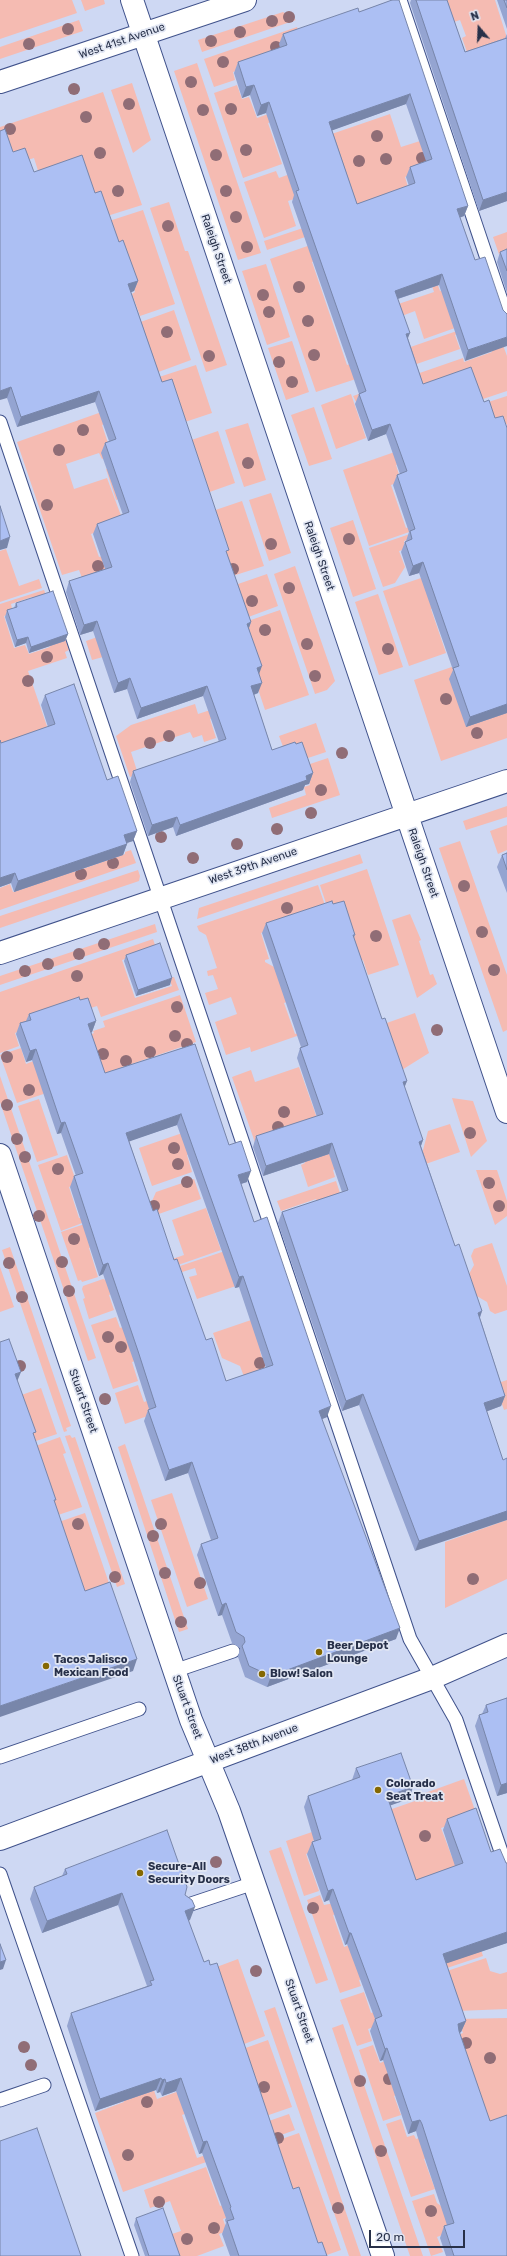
<!DOCTYPE html>
<html>
<head>
<meta charset="utf-8">
<style>
  body { margin:0 }
  #map { position:relative; width:507px; height:2256px; overflow:hidden; background:#ced8f3; font-family:Rubik,sans-serif }
  canvas { display:block }
  .north { position:absolute; left:459px; top:8px; width:40px; height:40px; -webkit-text-stroke:3px #e1e6f3; paint-order:stroke; rotate:341deg; font-size:11px; font-weight:700; line-height:16px; text-align:center; color:#273049 }
  .north::after { content:''; display:block; margin:auto; width:14px; height:18px; background:#273049; clip-path:polygon(50% 0,100% 100%,50% 72%,0 100%) }
  .scale { position:absolute; left:369px; top:2230px; width:96px; height:18px; box-sizing:border-box; border:2px solid #273049; border-top:0; padding-left:5px; font-size:12px; line-height:14px; white-space:nowrap; color:#273049; -webkit-text-stroke:3px #e1e6f3; paint-order:stroke }
</style>
</head>
<body>
<div id="map">
<canvas width="507" height="2256"></canvas>
<div class="north">N</div>
<div class="scale">20 m</div>
</div>
<script>
const ctx = document.querySelector('canvas').getContext('2d');
ctx.lineJoin = 'round';
function paint(path, color) { ctx.fillStyle = color; ctx.fill(path, 'evenodd'); }
const toPath = rows => new Path2D(rows.map(r => 'M' + r).join(''));
function trace(path, color, width, dash) { ctx.strokeStyle = color; ctx.lineWidth = width; ctx.lineCap = dash ? 'butt' : 'round'; ctx.setLineDash(dash || []); ctx.stroke(path); }
function label(font, color, halo, rows, align = 'center') {
  ctx.font = font + ' Rubik,sans-serif'; ctx.lineWidth = 3.5; ctx.setLineDash([]); ctx.textBaseline = 'middle'; ctx.strokeStyle = halo; ctx.fillStyle = color; for (const [text, x, y, turn = 0] of rows) {
    ctx.save(); ctx.translate(x, y); ctx.rotate((+turn || 0) * Math.PI / 180); ctx.textAlign = isNaN(turn) ? turn : align; if (halo) ctx.strokeText(text, 0, 0); ctx.fillText(text, 0, 0); ctx.restore();
  }
}
paint(toPath([
  [0,0,72,0,77,13,0,39],
  [81,0,104,0,105,4,85,11],
  [436,0,495,0,507,38,467,52,462,38,466,36,460,20,445,25],
  [283,12,296,20,202,52,198,40],
  [79,20,83,31,0,59,0,47],
  [297,27,300,36,278,44,282,55,233,72,235,80,214,87,204,59],
  [197,63,261,253,238,260,174,71],
  [132,83,151,140,133,153,111,90],
  [237,85,242,99,249,97,257,118,302,102,305,111,268,123,282,164,243,178,214,93],
  [103,92,142,205,104,217,40,177,34,158,24,161,10,161,0,139,0,127],
  [390,114,401,147,420,141,437,165,405,177,408,187,352,207,297,198,288,201,296,226,264,238,244,182,276,171,279,178,328,160,320,138],
  [169,202,185,251,188,251,227,365,206,372,150,208],
  [390,208,267,250,264,241,306,227],
  [143,210,175,304,140,316,132,294,135,292,118,243,106,222],
  [394,216,398,232,312,262,347,365,353,363,359,378,316,392,270,259],
  [507,232,507,258,501,260,493,237],
  [266,264,290,337,267,345,242,271],
  [431,266,440,291,475,279,455,328,424,339,415,311,399,317,336,325,434,292,426,268],
  [174,310,191,360,153,374,135,324],
  [494,321,507,356,507,391,477,401,430,393,416,381,356,402,353,396,463,358,464,362,492,352,482,325],
  [480,323,481,326,455,335,460,349,405,368,399,351],
  [292,341,309,392,286,400,268,348],
  [196,365,212,413,182,423,156,378],
  [351,394,366,438,336,449,321,405],
  [507,396,507,424,500,427,479,405],
  [314,407,332,459,309,466,291,415],
  [110,409,114,420,102,425,112,455,102,459,99,453,66,464,74,489,107,478,126,529,121,523,91,534,99,557,124,549,127,540,242,501,264,566,223,579,84,583,79,570,62,575,17,442],
  [248,423,266,480,244,487,225,430],
  [218,431,235,483,204,494,128,495,116,500,106,469],
  [409,447,431,453,396,465,401,481,391,485,406,528,460,509,507,498,369,546,343,470],
  [271,493,291,553,269,561,249,500],
  [503,502,458,522,404,541,406,549,399,551,405,567,395,583,383,587,369,548],
  [353,520,376,589,353,597,330,528],
  [6,549,19,586,39,579,42,588,0,602,0,551],
  [295,566,335,681,327,690,315,694,274,574],
  [267,574,278,606,243,619,92,660,86,641,129,626,128,622],
  [421,578,449,596,451,602,431,609,446,653,409,666,383,591],
  [44,590,49,603,36,607,32,597,11,604,13,613,4,616,14,648,25,645,29,654,50,647,45,633,62,629,69,650,65,652,67,658,28,671,50,735,0,751,0,604],
  [378,594,403,667,379,675,355,602],
  [280,610,309,695,265,710,255,680,245,622],
  [507,648,507,738,441,761,414,680],
  [232,703,234,711,210,719,216,738,204,742,202,735,193,738,190,732,131,752,138,774,130,777,116,736,131,725,195,704,198,714],
  [316,723,326,752,305,759,285,752,279,736],
  [328,758,340,795,272,818,269,808,306,795,304,787,310,785,304,766],
  [507,806,507,817,466,830,463,821],
  [19,823,60,835,74,872,125,854,125,852,131,850,136,863,0,910,0,888,10,884,13,892,40,883],
  [507,825,507,850,498,854,490,831],
  [460,841,507,975,507,1030,503,1032,439,848],
  [360,854,363,863,197,919,199,908],
  [367,869,399,965,368,975,363,960,346,965,320,885],
  [138,870,140,876,139,881,0,928,0,916],
  [318,885,327,911,261,933,269,959,265,960,265,962,285,973,292,1000,284,1003,295,1034,368,1009,363,1013,251,1052,250,1047,226,1055,215,1022,237,1014,231,997,209,1005,205,993,218,989,213,975,208,976,207,971,217,968,206,935,199,931,197,926],
  [410,914,421,940,419,941,430,975,433,974,437,984,417,998,392,920],
  [155,924,157,932,0,985,0,976],
  [153,939,156,948,122,960,135,998,172,986,169,978,174,977,179,990,101,1017,97,1006,25,1029,15,1033,19,1046,0,1053,0,992],
  [180,995,196,1042,17,1103,0,1055,21,1048,26,1064,36,1060,94,1033,93,1031,105,1027,103,1021],
  [415,1013,429,1053,397,1073,381,1025],
  [299,1067,318,1121,258,1151,232,1077,251,1070,255,1082],
  [0,1076,96,1358,88,1361,0,1102],
  [452,1098,473,1101,487,1141,471,1157],
  [39,1099,58,1155,37,1162,18,1106],
  [450,1124,460,1152,317,1202,316,1199,281,1211,277,1201,336,1181,340,1193,422,1154,428,1131],
  [188,1131,196,1152,187,1155,192,1172,152,1186,139,1148],
  [349,1132,345,1165,333,1170,335,1177,308,1187,301,1165,305,1163,303,1156],
  [67,1155,77,1184,69,1187,79,1218,83,1217,85,1222,61,1231,38,1165],
  [476,1170,497,1170,507,1201,507,1216,495,1225],
  [194,1179,201,1199,156,1215,89,1248,98,1277,82,1282,81,1280,78,1281,61,1232,152,1201,156,1192],
  [206,1208,221,1250,178,1265,109,1295,114,1310,89,1319,83,1299,85,1298,82,1289,83,1286,103,1279,108,1281,184,1255,172,1220],
  [492,1243,507,1286,507,1310,495,1314,490,1311,487,1302,475,1295,469,1274,474,1265,471,1256,474,1249],
  [10,1247,71,1426,66,1428,67,1431,64,1432,2,1250],
  [237,1247,236,1286,197,1299,189,1277,197,1275,195,1268,182,1272,180,1266],
  [0,1267,14,1307,0,1312],
  [116,1317,120,1328,128,1325,139,1360,132,1362,138,1381,113,1389,91,1325],
  [254,1319,282,1344,260,1351,267,1374,246,1382,240,1366,222,1358,213,1333],
  [209,1380,156,1413,125,1424,115,1393,138,1385,144,1402],
  [507,1380,507,1409,504,1410,495,1384],
  [41,1388,57,1434,33,1442,16,1397],
  [70,1435,72,1438,75,1437,125,1584,117,1587,65,1436],
  [60,1437,66,1453,63,1454,82,1507,31,1524,0,1447,6,1457],
  [125,1444,188,1629,179,1632,118,1447],
  [172,1493,208,1599,187,1607,151,1500],
  [85,1513,111,1589,82,1599,0,1546,9,1539],
  [507,1520,507,1579,445,1608,445,1542],
  [464,1779,477,1816,441,1828,452,1857,488,1845,473,1925,483,1956,447,1968,369,1817,415,1801,414,1797],
  [364,1814,367,1822,312,1841,315,1851,306,1854,319,1891,304,1896,286,1841],
  [281,1847,328,1980,316,1984,269,1851],
  [409,1889,333,1915,344,1947,352,1944,365,1978,359,1980,361,1986,340,1993,307,1900,320,1895,324,1905],
  [486,1958,490,1971,500,1974,507,1972,507,2009,457,2011,380,2025,368,2029,372,2041,357,2046,340,2000,364,1992,371,2013,447,1986,447,1971],
  [238,1959,265,2036,239,2046,206,1971],
  [275,2007,361,2256,349,2256,264,2011],
  [507,2018,507,2177,475,2141,424,2159,435,2189,411,2197,386,2124,401,2119,407,2137,414,2135,416,2139,467,2121,455,2036,463,2033,458,2019],
  [343,2024,423,2256,410,2256,332,2028],
  [268,2040,292,2107,263,2117,244,2092,182,2115,197,2158,270,2133,266,2122,289,2114,295,2130,123,2192,95,2113,124,2102,110,2065,142,2057,157,2099,246,2067,240,2050],
  [373,2045,380,2063,390,2059,402,2093,394,2096,401,2115,383,2121,359,2050],
  [299,2133,341,2250,324,2256,287,2195,223,2219,227,2231,219,2234,224,2246,197,2256,177,2256,169,2235,181,2231,170,2201,150,2208,144,2190,206,2167,220,2206,277,2185,270,2143],
  [434,2194,437,2203,452,2214,447,2233,437,2237,443,2252,431,2256,412,2201]
]), '#f5bbb2');
const lane = toPath([
  [400,0,507,318],
  [0,422,410,1639,456,1720,507,1869],
  [174,1671,233,1651],
  [0,1757,139,1709],
  [0,1874,132,2256],
  [188,1905,254,1883],
  [0,2100,44,2085]
]);
const street = toPath([
  [132,0,507,1112],
  [0,82,245,0],
  [0,953,507,781],
  [0,1155,191,1720,229,1811,383,2256]
]);
const secondary = toPath([
  [0,1839,432,1678,507,1645]
]);
trace(lane, '#40528b', 15);
trace(street, '#40528b', 24);
trace(secondary, '#40528b', 24);
trace(lane, '#fff', 13);
trace(street, '#fff', 22);
trace(secondary, '#fff', 22);
ctx.fillStyle = '#906d76';
for (const [x, y] of [
  [289,17],
  [272,21],
  [68,29],
  [240,32],
  [211,41],
  [29,44],
  [276,47],
  [223,62],
  [191,82],
  [74,89],
  [129,104],
  [231,109],
  [203,110],
  [86,117],
  [10,129],
  [377,136],
  [246,150],
  [100,153],
  [216,155],
  [422,158],
  [386,159],
  [359,161],
  [118,191],
  [226,191],
  [236,217],
  [168,226],
  [247,247],
  [299,287],
  [263,295],
  [269,312],
  [308,321],
  [167,332],
  [314,355],
  [209,356],
  [279,362],
  [292,382],
  [83,430],
  [59,450],
  [248,463],
  [47,505],
  [349,539],
  [271,544],
  [98,566],
  [233,569],
  [289,588],
  [252,601],
  [265,630],
  [307,644],
  [388,649],
  [47,657],
  [315,676],
  [28,681],
  [446,699],
  [477,733],
  [169,736],
  [150,743],
  [342,753],
  [321,790],
  [311,813],
  [277,829],
  [161,837],
  [237,844],
  [193,858],
  [113,863],
  [81,874],
  [464,886],
  [287,908],
  [482,932],
  [376,936],
  [104,944],
  [79,954],
  [48,964],
  [494,970],
  [25,971],
  [77,976],
  [177,1007],
  [437,1030],
  [175,1036],
  [187,1044],
  [150,1052],
  [103,1054],
  [7,1057],
  [126,1061],
  [29,1090],
  [7,1105],
  [284,1112],
  [278,1127],
  [470,1133],
  [17,1139],
  [174,1148],
  [25,1157],
  [178,1164],
  [58,1169],
  [187,1182],
  [489,1183],
  [154,1206],
  [499,1206],
  [39,1216],
  [74,1239],
  [62,1262],
  [9,1263],
  [69,1291],
  [22,1297],
  [108,1337],
  [121,1347],
  [260,1363],
  [20,1366],
  [105,1399],
  [78,1524],
  [161,1524],
  [153,1536],
  [165,1573],
  [115,1577],
  [473,1579],
  [200,1583],
  [181,1622],
  [425,1836],
  [216,1862],
  [313,1908],
  [256,1971],
  [466,2043],
  [24,2047],
  [490,2058],
  [31,2065],
  [389,2079],
  [360,2081],
  [264,2087],
  [147,2102],
  [278,2138],
  [381,2151],
  [128,2155],
  [159,2202],
  [338,2208],
  [431,2211],
  [214,2228],
  [187,2239]
]) { ctx.beginPath(); ctx.arc(x, y, 6, 0, 2 * Math.PI); ctx.fill(); }
paint(toPath([
  [392,0,468,206,464,216,460,217,475,260,503,310,465,361,439,285,398,299,408,338,423,384,484,402,495,418,507,428,507,713,466,727,449,679,453,670,419,573,409,576,401,552,405,542,406,541,409,532,393,485,397,475,400,474,386,434,368,441,355,404,359,394,292,202,294,195,266,113,257,116,250,95,242,98,234,73,238,62,280,48,279,44,283,34,359,12],
  [406,104,426,161,410,167,406,177,409,186,357,204,332,130],
  [411,0,447,0,465,52,505,38,507,34,507,201,479,211,410,3],
  [497,0,507,0,507,29],
  [13,152,34,172,95,193,138,281,134,291,131,292,162,382,227,554,251,622,249,628,259,674,258,693,254,695,272,750,296,744,313,773,309,784,305,785,303,790,176,836,173,827,148,836,130,782,133,771,219,742,203,696,137,719,127,689,114,693,93,631,80,635,66,592,69,581,105,569,93,534,97,524,123,515,101,453,105,443,109,441,95,402,17,427,7,398],
  [507,249,507,293,497,262,500,252],
  [16,603,68,634,65,641,29,653,26,643,15,647,5,617,7,610,14,608],
  [45,695,107,780,137,831,133,841,127,843,127,844,123,855,14,892,11,883,0,887,0,740,1,743,48,727,41,705],
  [507,853,507,893,497,867,502,855],
  [333,904,355,935,354,938,382,1019,407,1081,404,1087,423,1140,421,1146,455,1246,482,1311,480,1318,505,1396,501,1406,487,1411,415,1551,359,1405,342,1411,278,1223,282,1212,342,1192,329,1154,263,1176,253,1147,256,1136,317,1117,297,1058,300,1048,301,1047,262,933,266,923],
  [126,955,170,985,136,996,124,961],
  [80,1000,96,1021,92,1032,91,1033,105,1073,195,1044,229,1145,247,1182,241,1184,254,1222,327,1417,322,1419,396,1639,267,1687,245,1677,238,1657,240,1648,232,1643,222,1615,218,1616,197,1555,201,1544,211,1540,188,1473,165,1481,144,1421,148,1410,149,1409,134,1362,103,1274,99,1276,70,1187,74,1176,76,1176,61,1133,57,1134,32,1060,26,1062,16,1034,20,1023,26,1021,29,1014],
  [177,1125,235,1288,239,1287,266,1368,226,1381,206,1340,174,1260,153,1211,129,1141],
  [507,1698,507,1793,497,1796,475,1726,479,1715,482,1714,486,1705],
  [356,1768,409,1799,390,1805,416,1880,455,1866,443,1830,447,1819,506,1863,507,1863,507,1943,446,1963,466,2021,461,2032,460,2033,507,2256,446,2256,440,2238,444,2226,447,2225,417,2135,416,2131,408,2134,383,2060,380,2061,370,2031,375,2019,347,1944,345,1945,329,1900,324,1902,307,1854,312,1842,314,1841,304,1807,308,1796,352,1780],
  [65,1869,185,1895,190,1920,188,1921,204,1962,293,2189,318,2243,327,2256,230,2256,222,2234,226,2223,225,2220,226,2218,202,2153,199,2154,176,2091,162,2096,160,2092,157,2093,156,2090,95,2111,67,2026,71,2013,147,1986,118,1905,42,1933,30,1899,34,1887,62,1876],
  [136,2218,180,2256,145,2256,134,2225]
]), '#94a4d1');
paint(toPath([
  [254,85,250,95,242,98,246,87],
  [410,94,406,104,325,133,329,122],
  [269,102,266,113,257,116,261,105],
  [507,192,507,201,479,211,483,200],
  [468,206,464,216,454,220,457,209],
  [442,274,439,285,391,301,395,291],
  [138,281,134,291,124,295,128,284],
  [410,333,406,343,406,334],
  [507,337,507,346,465,361,468,350],
  [11,387,7,398,0,400,0,391],
  [99,391,95,402,17,427,21,417],
  [390,424,386,434,368,441,372,430],
  [10,537,7,548,0,550,0,541],
  [423,562,419,573,409,576,413,566],
  [97,621,93,631,80,635,84,625],
  [251,622,247,633,247,624],
  [68,634,65,641,29,653,31,647],
  [28,637,26,643,15,647,17,640],
  [262,666,258,677,257,668],
  [130,678,127,689,114,693,118,683],
  [262,683,258,693,247,697,251,686],
  [207,686,203,696,137,719,141,708],
  [507,704,507,713,466,727,470,717],
  [313,773,309,784,305,785,303,790,176,836,180,825],
  [177,817,173,827,148,836,152,825],
  [137,831,133,841,120,845,124,835],
  [127,844,123,855,14,892,18,881],
  [15,873,11,883,0,887,0,878],
  [172,978,170,985,136,996,138,990],
  [96,1021,92,1032,84,1035,88,1024],
  [36,1049,32,1060,26,1062,30,1051],
  [407,1081,403,1091,403,1082],
  [181,1114,177,1125,122,1144,126,1133],
  [65,1122,61,1133,57,1134,61,1123],
  [423,1140,419,1151,419,1142],
  [332,1143,329,1154,263,1176,266,1166],
  [251,1171,247,1182,234,1186,238,1175],
  [108,1263,103,1274,99,1276,103,1265],
  [243,1276,239,1287,235,1288,239,1277],
  [482,1311,478,1322,478,1313],
  [21,1372,16,1384,15,1374],
  [363,1394,359,1405,342,1411,346,1401],
  [505,1396,501,1406,480,1414,484,1403],
  [331,1406,327,1417,315,1422,319,1411],
  [192,1462,188,1473,165,1481,169,1470],
  [507,1506,507,1520,415,1551,419,1541],
  [226,1603,222,1615,218,1616,222,1605],
  [400,1628,396,1639,267,1687,271,1676],
  [137,1659,133,1671,0,1717,0,1706],
  [507,1783,507,1793,497,1796,501,1785],
  [413,1787,409,1799,383,1808,387,1796],
  [333,1889,329,1900,324,1902,328,1891],
  [122,1893,118,1905,42,1933,47,1921],
  [195,1907,190,1920,180,1924,185,1911],
  [507,1932,507,1943,439,1966,443,1954],
  [349,1933,351,1933,347,1944,345,1945],
  [6,1960,3,1969,0,1970,0,1962],
  [466,2021,461,2032,454,2035,458,2024],
  [387,2048,383,2060,380,2061,385,2049],
  [161,2078,156,2090,95,2111,100,2099],
  [181,2078,176,2091,162,2096,166,2083],
  [165,2079,160,2092,157,2093,162,2080],
  [420,2120,416,2131,408,2134,412,2122],
  [207,2141,202,2153,199,2154,203,2142]
]), '#7886aa');
const building = toPath([
  [392,0,399,0,468,206,457,209,475,260,485,257,503,310,507,314,507,337,468,350,442,274,395,291,410,333,406,334,423,384,471,367,484,402,489,400,495,418,503,416,507,428,507,704,470,717,453,668,459,666,423,562,413,566,405,542,412,539,410,531,415,529,397,475,407,471,390,424,372,430,359,394,366,391,296,191,299,190,269,102,261,105,254,85,246,87,238,62,287,45,283,34,358,8,359,12,392,0],
  [410,94,432,159,410,167,415,183,357,204,329,122,410,94],
  [416,0,447,0,465,52,507,38,507,192,483,200,416,0],
  [504,0,507,0,507,8,504,0],
  [5,129,13,152,25,148,34,172,82,155,95,193,101,191,119,242,123,240,138,281,128,284,162,382,172,379,229,550,226,551,251,622,247,624,262,666,257,668,262,683,251,686,272,750,295,742,296,744,302,742,313,773,306,776,307,780,180,825,177,817,152,825,133,771,226,739,207,686,141,708,130,678,118,683,97,621,84,625,69,581,112,567,97,524,129,512,105,443,116,439,99,391,21,417,11,387,0,391,0,131,5,129],
  [507,249,507,271,500,252,507,249],
  [0,506,10,537,0,541,0,506],
  [53,591,68,634,31,647,28,637,17,640,7,610,17,607,16,603,53,591],
  [74,684,107,780,118,776,137,831,124,835,127,844,18,881,15,873,0,878,0,740,1,743,55,724,45,695,74,684],
  [507,853,507,870,502,855,507,853],
  [332,901,333,904,344,901,355,935,353,935,382,1019,385,1018,407,1081,403,1082,423,1140,419,1142,455,1246,459,1244,482,1311,478,1313,505,1396,484,1403,503,1460,507,1458,507,1511,419,1541,363,1394,346,1401,282,1212,348,1190,332,1143,266,1166,256,1136,323,1114,300,1048,308,1045,266,923,332,901],
  [160,943,172,978,138,990,126,955,160,943],
  [79,997,80,1000,88,998,96,1021,88,1024,105,1073,195,1044,229,1145,241,1141,251,1171,238,1175,254,1222,267,1217,331,1406,319,1411,400,1628,271,1676,249,1666,242,1646,245,1642,244,1637,236,1632,226,1603,222,1605,201,1544,218,1538,192,1462,169,1470,148,1410,156,1407,138,1351,108,1263,103,1265,74,1176,83,1173,65,1122,61,1123,36,1049,30,1051,20,1023,31,1020,29,1014,79,997],
  [181,1114,239,1277,243,1276,273,1365,226,1381,212,1338,206,1340,177,1259,174,1260,157,1209,153,1211,126,1133,181,1114],
  [9,1339,21,1372,15,1374,36,1432,33,1433,56,1500,54,1500,85,1591,110,1582,137,1659,0,1706,0,1342,9,1339],
  [507,1698,507,1783,501,1785,479,1715,488,1712,486,1705,507,1698],
  [401,1753,413,1787,387,1796,416,1880,463,1863,447,1819,476,1808,491,1852,500,1849,506,1863,507,1863,507,1932,443,1954,466,2021,458,2024,459,2031,490,2121,507,2115,507,2256,454,2256,444,2226,454,2223,422,2124,420,2120,412,2122,387,2048,385,2049,375,2019,382,2016,351,1933,349,1933,333,1889,328,1891,312,1842,321,1839,308,1796,360,1777,356,1768,401,1753],
  [167,1830,187,1887,185,1895,192,1900,195,1907,185,1911,204,1962,209,1960,210,1965,217,1963,293,2189,299,2187,318,2243,322,2242,327,2256,239,2256,227,2221,234,2219,230,2208,231,2207,207,2141,203,2142,181,2078,166,2083,165,2079,162,2080,161,2078,100,2099,71,2013,152,1985,150,1981,154,1980,122,1893,47,1921,34,1887,67,1874,65,1869,167,1830],
  [0,1944,6,1960,0,1962,0,1944],
  [37,2128,81,2256,0,2256,0,2141,37,2128],
  [163,2208,180,2256,149,2256,136,2218,163,2208]
]);
paint(building, '#acbff3');
trace(building, '#7886aa', 1);
for (const [x, y, r, color] of [
  [319,1652,4,"#856801"],
  [46,1666,4,"#856801"],
  [262,1674,4,"#856801"],
  [378,1790,4,"#856801"],
  [140,1873,4,"#856801"]
]) { const dot = new Path2D(); dot.arc(x, y, r, 0, 2 * Math.PI); ctx.fillStyle = color; ctx.fill(dot); trace(dot, '#e1e6f3', 1.5); }
label('11px', '#273049', '#e1e6f3', [
  ["West 41st Avenue",122,41,-19],
  ["Raleigh Street",216,249,71],
  ["Raleigh Street",319,556,71],
  ["Raleigh Street",423,863,71],
  ["West 39th Avenue",253,866,-19],
  ["Stuart Street",83,1401,71],
  ["Stuart Street",187,1707,70],
  ["West 38th Avenue",254,1744,-21],
  ["Stuart Street",299,2011,71]
]);
label('bold 11px', '#273049', '#e1e6f3', [
  ["Beer Depot",327,1646],
  ["Lounge",327,1659],
  ["Tacos Jalisco",54,1660],
  ["Mexican Food",54,1673],
  ["Blow! Salon",270,1674],
  ["Colorado",386,1784],
  ["Seat Treat",386,1797],
  ["Secure-All",148,1867],
  ["Security Doors",148,1880]
], 'left');
</script>
</body>
</html>
